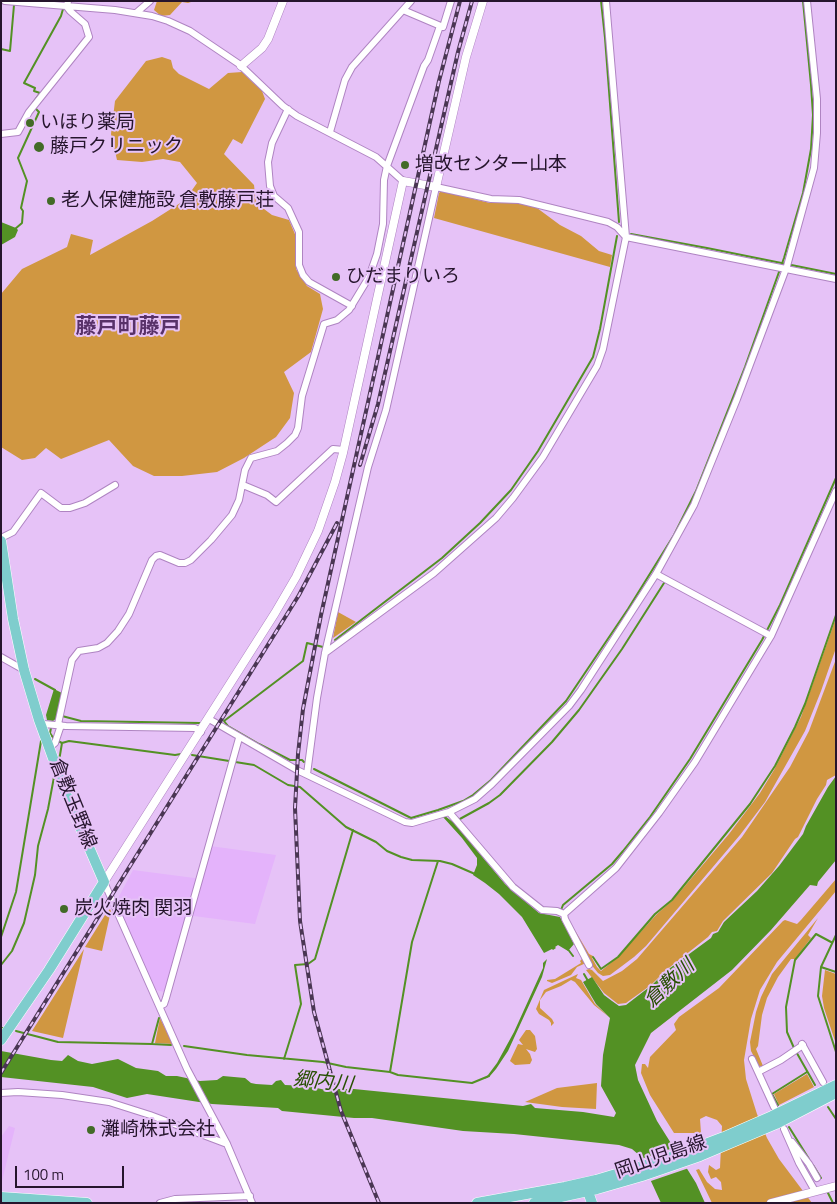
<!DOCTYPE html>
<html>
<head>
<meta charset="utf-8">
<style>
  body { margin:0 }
  #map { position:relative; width:837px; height:1204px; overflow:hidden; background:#e6c2f7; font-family:"Titillium Web",sans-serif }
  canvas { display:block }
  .frame { position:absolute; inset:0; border:2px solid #26152d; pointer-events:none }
  .scale { position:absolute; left:15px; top:1166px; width:109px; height:22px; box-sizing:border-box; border:2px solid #26152d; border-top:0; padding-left:6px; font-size:15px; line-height:18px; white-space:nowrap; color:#26152d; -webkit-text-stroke:4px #e6c2f7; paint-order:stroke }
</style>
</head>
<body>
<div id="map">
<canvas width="837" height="1204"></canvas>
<div class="frame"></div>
<div class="scale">100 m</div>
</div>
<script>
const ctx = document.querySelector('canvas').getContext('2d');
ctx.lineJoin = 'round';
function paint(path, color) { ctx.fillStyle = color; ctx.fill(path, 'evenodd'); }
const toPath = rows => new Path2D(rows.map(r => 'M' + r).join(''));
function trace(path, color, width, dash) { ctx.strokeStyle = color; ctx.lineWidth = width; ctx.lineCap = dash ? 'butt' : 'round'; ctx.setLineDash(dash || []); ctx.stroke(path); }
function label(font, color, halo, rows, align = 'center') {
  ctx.font = font + ' "Titillium Web","Noto Sans JP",sans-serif'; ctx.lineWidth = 4; ctx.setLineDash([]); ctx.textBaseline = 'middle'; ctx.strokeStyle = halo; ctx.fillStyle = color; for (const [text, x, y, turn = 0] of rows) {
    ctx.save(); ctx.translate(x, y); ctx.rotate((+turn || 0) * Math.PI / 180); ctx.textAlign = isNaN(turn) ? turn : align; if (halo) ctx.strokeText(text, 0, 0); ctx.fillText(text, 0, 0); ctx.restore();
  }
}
paint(toPath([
  [210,846,276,855,255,924,186,915,164,992,156,990,116,902,133,870,202,879],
  [9,1126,15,1128,1,1185,1,1137]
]), '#e4b3fb');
paint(toPath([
  [157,1,194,1,188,3,182,2,170,15,161,16,154,10],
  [162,57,171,60,173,68,179,74,209,89,228,73,242,72,262,91,265,99,242,144,233,139,224,154,254,185,256,203,272,215,289,220,297,239,296,269,307,286,320,294,323,309,311,352,284,372,294,393,290,418,276,437,244,458,217,472,182,476,154,476,133,466,109,440,61,459,46,448,35,458,22,460,1,447,1,294,22,269,67,247,71,234,93,240,90,255,152,221,185,200,197,183,180,162,163,159,142,162,117,160,111,134,115,101,146,61],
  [441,191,490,203,520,203,537,208,560,225,581,236,599,251,612,255,610,267,434,218,439,193],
  [338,612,356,622,333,638],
  [836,618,836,648,821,691,805,731,765,802,740,835,646,946,634,957,610,975,603,976,598,973,590,963,573,927,589,954,593,956,592,958,597,967,601,971,618,957,657,914,673,900,729,834,760,793,774,770,801,717],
  [836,659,836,775,827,780,826,785,817,799,798,837,795,839,772,873,723,921,717,931,712,932,708,937,665,971,651,985,626,1003,618,1004,604,993,586,970,589,969,592,970,603,981,622,971,637,959,742,837,790,767,809,731],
  [836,879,836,891,777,962,760,990,751,1019,744,1060,746,1079,757,1114,767,1138,779,1159,812,1203,712,1203,696,1170,699,1169,707,1182,715,1189,722,1190,721,1182,716,1177,711,1179,708,1172,709,1165,716,1170,720,1168,722,1126,717,1120,706,1116,700,1119,701,1133,674,1133,650,1095,641,1073,642,1064,645,1064,648,1068,650,1057,676,1030,674,1024,679,1017,719,988,783,921,785,920,797,924,801,920],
  [110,909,112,914,110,915,102,951,85,947,105,915],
  [818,918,808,935,811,938,795,959,791,959,778,977,767,998,762,1015,758,1046,756,1049,763,1066,759,1066,751,1051,750,1042,756,1012,761,997,772,974],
  [84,949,63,1038,32,1031],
  [582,959,586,963,577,967,571,975,552,983,547,981,547,980,555,979,581,963,580,961],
  [825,970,836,974,836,1044,824,1008,822,996],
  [578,974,576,978,581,980,595,1004,609,1017,594,1005,575,982,571,980,561,986,546,992,540,1000,540,1008,552,1019,554,1023,551,1026,551,1023,549,1020,539,1014,536,1009,544,990],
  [160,1018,173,1044,155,1043],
  [526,1030,530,1030,535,1036,537,1049,535,1052,526,1049,530,1054,532,1060,530,1064,515,1065,510,1061,518,1044,523,1045,519,1040],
  [807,1074,814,1087,779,1105,774,1094],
  [597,1083,596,1109,562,1107,525,1102,557,1088]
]), '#d09741');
paint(toPath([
  [1,222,16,228,18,230,15,237,1,245],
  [54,689,62,693,57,718,53,721,47,720,46,715],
  [836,776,836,860,818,882,817,886,810,885,771,930,732,970,651,1033,635,1065,638,1080,657,1121,696,1183,705,1203,661,1203,639,1155,632,1149,619,1145,514,1134,463,1131,372,1118,354,1118,282,1111,278,1108,212,1104,147,1094,127,1098,93,1087,1,1077,1,1051,51,1060,62,1061,68,1055,78,1061,92,1064,118,1059,136,1068,158,1071,166,1076,177,1076,200,1081,217,1080,223,1076,245,1078,251,1083,256,1084,272,1085,276,1081,281,1080,285,1085,308,1086,330,1091,331,1089,354,1089,523,1106,531,1104,535,1108,583,1112,614,1117,616,1113,601,1086,603,1055,610,1018,596,1004,583,982,592,977,604,995,612,1001,619,1006,626,1005,652,985,666,971,711,938,713,934,718,932,724,922,757,891,779,866,803,834,806,826,828,787],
  [445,816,454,823,505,884,539,913,560,917,574,944,568,951,558,945,555,947,556,948,553,950,552,949,544,953,522,917,499,894,485,883,473,875,477,865,477,858,462,838,443,817],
  [547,959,542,977,508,1051,496,1069,490,1076,485,1079,497,1063,514,1032,543,968,543,963]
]), '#539124');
paint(toPath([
  [676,1147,689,1168,648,1182,638,1160]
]), '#e6c2f7');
trace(toPath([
  [58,1,63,2],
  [601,1,605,38,619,222],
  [1,49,10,51,14,5],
  [32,104,40,93,34,91,35,88,24,83,61,16,63,9],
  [15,229,22,223,23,211,21,208,27,181,18,158,39,112,35,108],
  [631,234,707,248,836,274],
  [335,640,442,558,480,523,511,490,538,451,593,357,600,329,617,236],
  [35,679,55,690],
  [62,716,81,721,200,723],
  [51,728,50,733,54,739],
  [58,741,62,743,59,761],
  [62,743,69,741,175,755,181,754],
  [192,755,254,765,288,785,300,787,346,827,376,842,387,851,401,857,412,860,440,861,452,864,475,874],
  [304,762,302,760,290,760,259,744,228,726,224,721,303,661,307,643,323,647],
  [314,769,411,818,438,810,463,801,473,795,491,780,566,701,628,609,674,535,696,491,745,367,784,258,803,193,811,149,813,115,811,85,803,1],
  [458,820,489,803,500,795,552,742,579,710,622,649,664,583],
  [561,910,563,905,612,864,623,851,650,817,690,759,762,640,780,605,836,478],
  [836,935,821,967,818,996,836,1052],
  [1,937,16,892,41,741],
  [567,948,573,956],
  [593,957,601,969,618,957,655,914,672,900,750,804,775,766,795,727,805,704,836,615],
  [1,965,12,951,24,923,35,875,38,846,48,809,54,777],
  [821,967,836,972],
  [584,974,588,981],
  [1,1028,3,1028],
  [16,1031,58,1042,152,1044,159,1018],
  [152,1044,171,1045],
  [184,1046,247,1055,323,1062,346,1067,390,1072,398,1075,472,1083,489,1076],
  [284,1059,301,1004,295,965,308,964,315,959,353,830],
  [390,1072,412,942,438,861],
  [815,1085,794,1048,787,1032,786,1007,795,960,816,934,831,942],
  [778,1105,772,1094,807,1072],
  [828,1107,836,1119],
  [789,1127,809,1159],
  [813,1165,821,1178],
  [828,1193,833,1203]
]), '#539124', 2);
const minor = toPath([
  [5,1,115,10,152,16,168,21,190,31,239,64,283,106,297,116,376,157,403,181],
  [403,10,443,27,451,1],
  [136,13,150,1],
  [288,109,272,143,268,162,270,186,274,196,288,208,299,232,299,265,303,275,309,282,352,306],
  [330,132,345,80,352,67,411,1],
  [1,134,18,132,29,112,89,37,85,24,70,11,67,7,68,1],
  [243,485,267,495,276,502,333,449,344,450],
  [1,538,13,532,41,493,61,508,70,508,85,503,115,485],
  [656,574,771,636],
  [325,653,434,573,496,518,513,498,543,457,597,366,603,349,626,237,606,1],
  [1,657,24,670],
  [209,719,297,770,405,822,412,823,449,812,475,799,492,784,569,706,581,690,656,574,694,505,737,399,787,266,814,168,817,133,817,99,807,1],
  [39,721,44,724,66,726,195,728,201,732],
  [58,724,72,660,79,651,98,648,107,643,118,631,129,614,152,560,156,556,160,555,179,563,185,563,191,560,211,540,232,515,239,500,245,470,251,458,277,451,287,443,295,435,298,428,302,396,324,324,337,320,349,310,369,277,377,254,383,224,384,180,387,166,424,66,428,60,440,26],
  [49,748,55,743,61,725],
  [307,774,317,698,325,653,368,467,386,410,436,187,491,199,519,200,608,222,617,227,626,237,836,279],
  [449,812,513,887,542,910,557,911,564,914,616,868,659,813,695,762,771,636,836,491],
  [104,882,187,1069,227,1144,252,1203],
  [564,914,565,919,589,965],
  [160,1006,164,1004,166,998,239,738],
  [802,1044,823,1082],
  [752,1059,774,1107],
  [758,1072,781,1060,803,1045],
  [1,1093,18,1092,62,1095,109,1102,150,1115,227,1144],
  [784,1129,799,1163,815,1191],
  [792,1142,809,1164,817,1178],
  [160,1203,175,1199,250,1196]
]);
const tertiary = toPath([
  [241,66,262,48,268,39,283,1],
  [104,882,275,613,296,577,318,531,335,482,343,453,403,181,436,187,466,57,483,1],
  [771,1203,836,1186]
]);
const primary = toPath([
  [1,541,13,619,24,670,39,720,68,799,104,882,49,970,1,1040],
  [586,1186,592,1203],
  [1,1197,87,1203],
  [477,1203,565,1187,596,1180,666,1159,724,1137,772,1116,836,1085],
  [534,1203,597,1189,642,1176,700,1156,776,1124,836,1093]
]);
trace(minor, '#af84c2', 8);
trace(tertiary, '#af84c2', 9);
trace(primary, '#fff', 11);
trace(minor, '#fff', 6);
trace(tertiary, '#fff', 8);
trace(primary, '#7fcdcd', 10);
const rail = toPath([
  [360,465,378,404,458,52,472,1],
  [1,1073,299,595,337,523],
  [379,1203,341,1111,314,1012,300,921,295,808,298,754,303,709,321,615,439,81,460,1]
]);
trace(rail, '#4a3653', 4);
trace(rail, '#e6c2f7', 2, [5.5]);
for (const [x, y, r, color] of [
  [30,123,5,"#426b27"],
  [39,147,6,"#426b27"],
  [405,165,5,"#426b27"],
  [51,201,5,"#426b27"],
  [336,277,5,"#426b27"],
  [64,909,5,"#426b27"],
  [91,1130,5,"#426b27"]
]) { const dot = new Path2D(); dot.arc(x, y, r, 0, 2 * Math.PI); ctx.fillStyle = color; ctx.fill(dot); trace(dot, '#e6c2f7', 2); }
label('19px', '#26152d', '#e6c2f7', [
  ["いほり薬局",40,123],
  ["藤戸クリニック",50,147],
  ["増改センター山本",415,165],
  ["老人保健施設 倉敷藤戸荘",61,201],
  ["ひだまりいろ",346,277],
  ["炭火焼肉 関羽",74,909],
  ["灘崎株式会社",101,1130]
], 'left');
label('19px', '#26152d', '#e6c2f7', [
  ["倉敷玉野線",72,804,68],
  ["岡山児島線",661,1158,-19]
]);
label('italic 20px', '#285003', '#e6c2f7', [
  ["倉敷川",670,984,-43],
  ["郷内川",323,1083,6]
]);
label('bold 21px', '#583169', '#e6c2f7', [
  ["藤戸町藤戸",128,328]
]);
</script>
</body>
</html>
